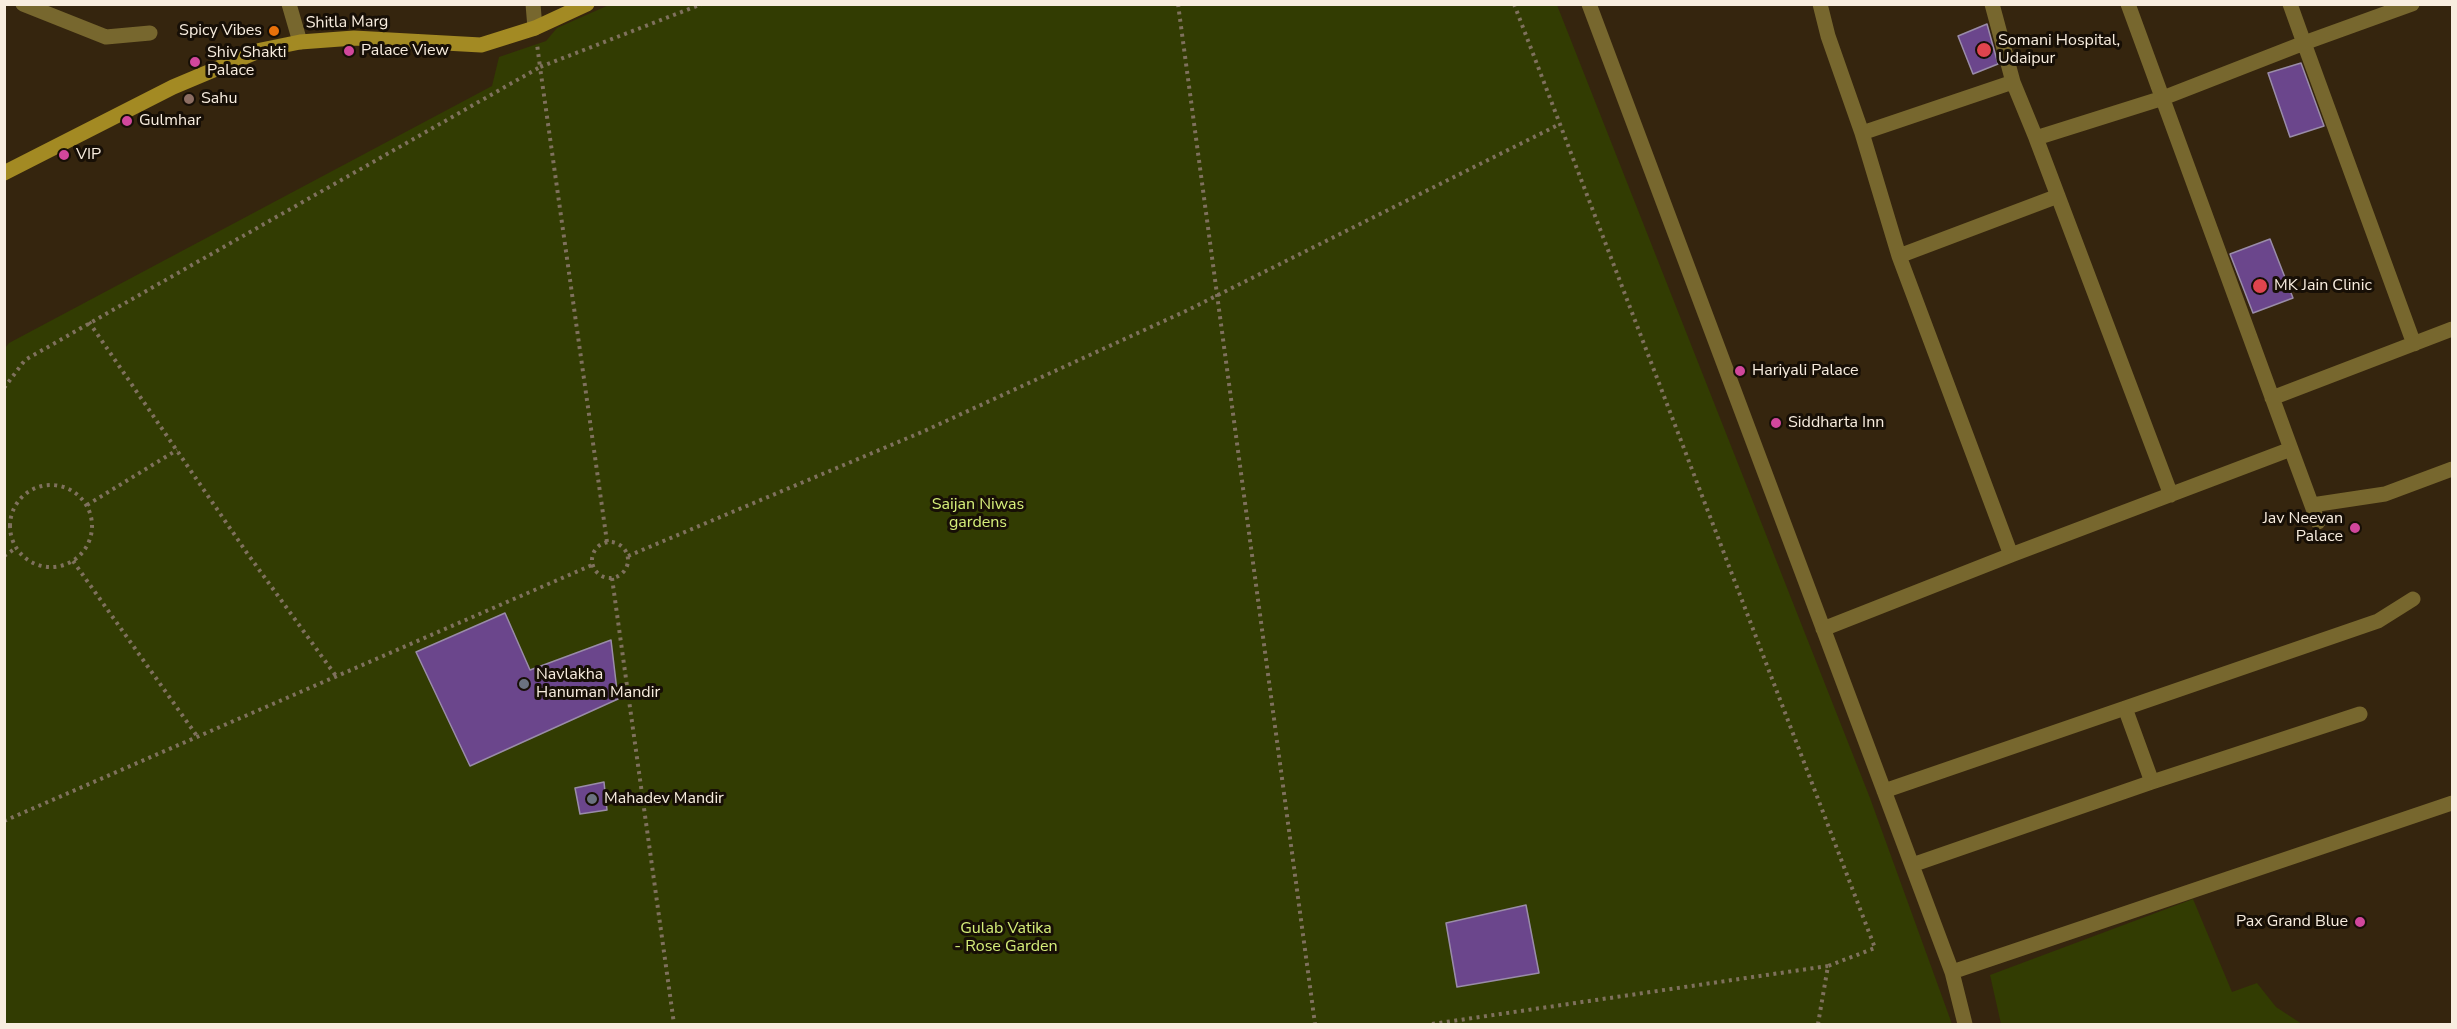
<!DOCTYPE html>
<html>
<head>
<meta charset="utf-8">
<style>
  body { margin:0 }
  #map { position:relative; width:2457px; height:1029px; overflow:hidden; background:#35250e; font-family:"Nunito Sans",sans-serif }
  canvas { display:block }
  .frame { position:absolute; inset:0; border:6px solid #f8eddf; pointer-events:none }
</style>
</head>
<body>
<div id="map">
<canvas width="2457" height="1029"></canvas>
<div class="frame"></div>
</div>
<script>
const ctx = document.querySelector('canvas').getContext('2d');
ctx.lineJoin = 'round';
function paint(path, color) { ctx.fillStyle = color; ctx.fill(path, 'evenodd'); }
const toPath = rows => new Path2D(rows.map(r => 'M' + r).join(''));
function trace(path, color, width, dash) { ctx.strokeStyle = color; ctx.lineWidth = width; ctx.lineCap = dash ? 'butt' : 'round'; ctx.setLineDash(dash || []); ctx.stroke(path); }
function label(font, color, halo, rows, align = 'center') {
  ctx.font = font + ' "Nunito Sans",sans-serif'; ctx.lineWidth = 6; ctx.setLineDash([]); ctx.textBaseline = 'middle'; ctx.strokeStyle = halo; ctx.fillStyle = color; for (const [text, x, y, turn = 0] of rows) {
    ctx.save(); ctx.translate(x, y); ctx.rotate((+turn || 0) * Math.PI / 180); ctx.textAlign = isNaN(turn) ? turn : align; if (halo) ctx.strokeText(text, 0, 0); ctx.fillText(text, 0, 0); ctx.restore();
  }
}
paint(toPath([
  [611,4,1557,5,1870,798,1952,1024,5,1024,5,348,9,343,492,86,499,57,546,41,557,28],
  [2193,899,2232,992,2257,983,2276,1007,2302,1024,2001,1024,1990,975]
]), '#323c02');
const building = toPath([
  [1987,24,1998,64,1973,74,1958,36,1987,24],
  [2301,63,2324,126,2290,137,2268,73,2301,63],
  [2270,239,2293,298,2253,313,2230,254,2270,239],
  [505,613,530,670,611,640,618,699,470,766,416,652,505,613],
  [604,782,607,810,580,814,575,788,604,782],
  [1526,905,1539,973,1457,987,1446,923,1526,905]
]);
paint(building, '#6b468c');
trace(building, '#9a8ca9', 1.5);
trace(toPath([
  [1178,4,1315,1024],
  [1514,4,1875,948,1828,966,1818,1024],
  [89,322,247,553,336,676],
  [4,388,25,360,540,67,537,44],
  '10 526a41 41 0 1 1 82 0a41 41 0 1 1-82 0Z',
  [87,505,177,450],
  '592 560a18 18 0 1 1 36 0a18 18 0 1 1-36 0Z',
  [607,542,540,67,702,4],
  [4,556,16,548],
  [628,556,922,432,1188,310,1560,124],
  [73,561,197,736],
  [612,578,674,1024],
  [4,821,592,565],
  [1432,1024,1828,966]
]), '#7f715d', 4, [3, 4.5]);
trace(toPath([
  [23,4,106,37,150,33],
  [289,4,300,42],
  [533,4,535,28],
  [1589,4,1952,972,1965,1024],
  [1820,4,1828,36,1862,133,1899,256],
  [1992,4,2013,82,2036,138],
  [2290,4,2304,43,2412,4],
  [1862,133,2013,82],
  [2272,398,2452,329],
  [2291,449,2318,522],
  [2171,495,2036,138,2163,98,2304,43,2414,344],
  [2312,505,2385,494,2452,469],
  [2011,555,2291,449,2128,4],
  [1823,629,2011,555,1899,256,2058,196],
  [2125,708,2152,782],
  [1884,791,2378,621,2413,599],
  [1912,865,2152,782,2360,714],
  [1952,972,2452,803]
]), '#77672e', 15);
trace(toPath([
  [4,173,173,87,261,50,300,42,354,38,481,45,535,28,587,4]
]), '#a38a23', 15);
for (const [x, y, r, color] of [
  [274,31,6,"#e8710a"],
  [1984,50,8,"#e0444e"],
  [349,51,6,"#d1479c"],
  [195,62,6,"#d1479c"],
  [189,99,6,"#8d6e63"],
  [127,121,6,"#d1479c"],
  [64,155,6,"#d1479c"],
  [2260,286,8,"#e0444e"],
  [1740,371,6,"#d1479c"],
  [1776,423,6,"#d1479c"],
  [2355,528,6,"#d1479c"],
  [524,684,6,"#6b7280"],
  [592,799,6,"#6b7280"],
  [2360,922,6,"#d1479c"]
]) { const dot = new Path2D(); dot.arc(x, y, r, 0, 2 * Math.PI); ctx.fillStyle = color; ctx.fill(dot); trace(dot, '#170f06', 2); }
label('16px', '#f8eddf', '#170f06', [
  ["Shitla Marg",347,23,-1]
]);
label('16px', '#f8eddf', '#170f06', [
  ["Spicy Vibes",262,31,"right"],
  ["Somani Hospital,",1998,41],
  ["Udaipur",1998,59],
  ["Palace View",361,51],
  ["Shiv Shakti",207,53],
  ["Palace",207,71],
  ["Sahu",201,99],
  ["Gulmhar",139,121],
  ["VIP",76,155],
  ["MK Jain Clinic",2274,286],
  ["Hariyali Palace",1752,371],
  ["Siddharta Inn",1788,423],
  ["Jav Neevan",2343,519,"right"],
  ["Palace",2343,537,"right"],
  ["Navlakha",536,675],
  ["Hanuman Mandir",536,693],
  ["Mahadev Mandir",604,799],
  ["Pax Grand Blue",2348,922,"right"]
], 'left');
label('16px', '#d6ef7a', '#170f06', [
  ["Saijan Niwas",978,505],
  ["gardens",978,523],
  ["Gulab Vatika",1006,929],
  ["- Rose Garden",1006,947]
]);
</script>
</body>
</html>
